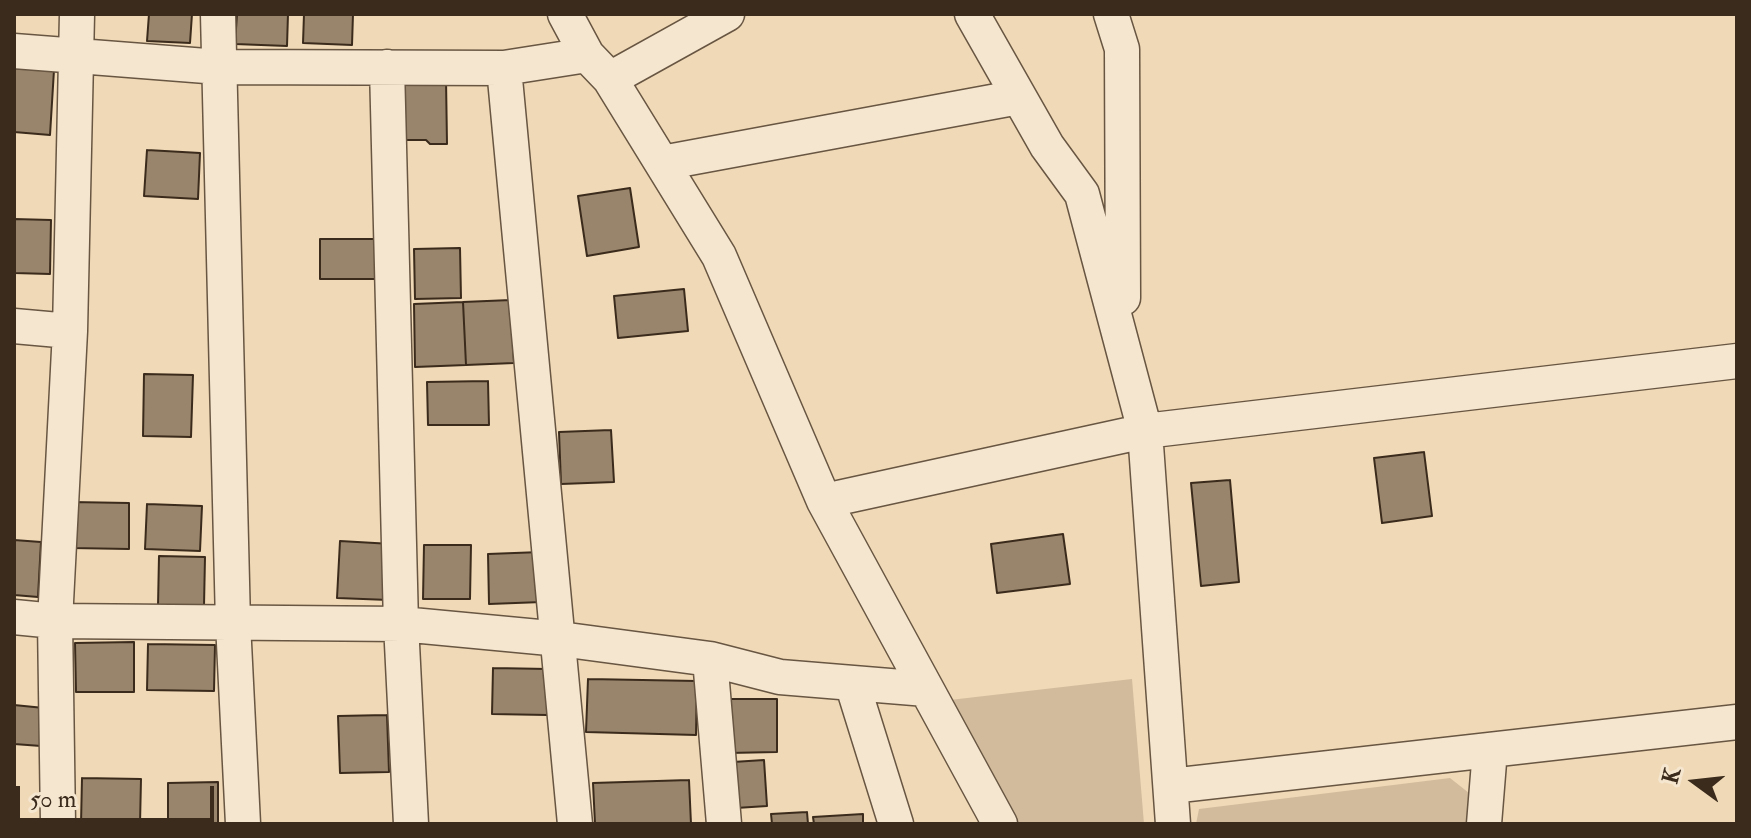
<!DOCTYPE html>
<html>
<head>
<meta charset="utf-8">
<style>
  body { margin:0 }
  #map { position:relative; width:1751px; height:838px; overflow:hidden; background:#f0d9b6; font-family:"IM FELL Double Pica",serif }
  canvas { display:block }
  .frame { position:absolute; inset:0; border:16px solid #3b2b1c; pointer-events:none }
  .north { position:absolute; left:1655px; top:742px; width:80px; height:80px; -webkit-text-stroke:6px #f5e6d0; paint-order:stroke; rotate:285deg; font-size:22px; font-weight:700; line-height:32px; text-align:center; color:#3b2b1c }
  .north::after { content:''; display:block; margin:auto; width:28px; height:36px; background:#3b2b1c; clip-path:polygon(50% 0,100% 100%,50% 72%,0 100%) }
  .scale { position:absolute; left:16px; top:786px; width:198px; height:36px; box-sizing:border-box; border:4px solid #3b2b1c; border-top:0; padding-left:10px; font-size:24px; line-height:28px; white-space:nowrap; color:#3b2b1c; -webkit-text-stroke:6px #f5e6d0; paint-order:stroke }
</style>
</head>
<body>
<div id="map">
<canvas width="1751" height="838"></canvas>
<div class="frame"></div>
<div class="north">K</div>
<div class="scale">50 m</div>
</div>
<script>
const ctx = document.querySelector('canvas').getContext('2d');
ctx.lineJoin = 'round';
function paint(path, color) { ctx.fillStyle = color; ctx.fill(path, 'evenodd'); }
const toPath = rows => new Path2D(rows.map(r => 'M' + r).join(''));
function trace(path, color, width, dash) { ctx.strokeStyle = color; ctx.lineWidth = width; ctx.lineCap = dash ? 'butt' : 'round'; ctx.setLineDash(dash || []); ctx.stroke(path); }
paint(toPath([
  [1132,679,1144,824,1016,824,941,701],
  [1450,778,1469,793,1466,824,1196,824,1199,809]
]), '#d1bb9c');
const building = toPath([
  [149,14,192,14,190,43,147,41,149,14],
  [237,14,288,14,287,46,235,44,237,14],
  [304,14,353,14,352,45,303,43,304,14],
  [14,68,54,70,50,135,14,132,14,68],
  [446,79,447,144,430,144,426,140,402,140,401,80,446,79],
  [147,150,200,153,198,199,144,196,147,150],
  [630,188,639,247,587,256,578,196,630,188],
  [14,219,51,220,50,274,14,273,14,219],
  [320,239,376,239,376,279,320,279,320,239],
  [460,248,461,298,415,299,414,249,460,248],
  [684,289,688,331,618,338,614,296,684,289],
  [511,300,514,363,466,365,463,302,511,300],
  [463,302,466,365,415,367,414,304,463,302],
  [144,374,193,375,191,437,143,436,144,374],
  [488,381,489,425,428,425,427,382,488,381],
  [611,430,614,482,561,484,559,432,611,430],
  [1424,452,1432,516,1382,523,1374,458,1424,452],
  [1230,480,1239,582,1201,586,1191,483,1230,480],
  [71,502,129,503,129,549,71,548,71,502],
  [147,504,202,506,200,551,145,549,147,504],
  [1063,534,1070,584,997,593,991,544,1063,534],
  [14,540,41,542,38,597,14,595,14,540],
  [340,541,392,544,389,600,337,598,340,541],
  [424,545,471,545,470,599,423,599,424,545],
  [541,552,542,602,489,604,488,554,541,552],
  [159,556,205,557,204,606,158,606,159,556],
  [134,642,134,692,76,692,75,643,134,642],
  [148,644,215,645,214,691,147,690,148,644],
  [493,668,548,669,547,715,492,714,493,668],
  [588,679,697,681,696,735,586,732,588,679],
  [728,699,777,699,777,752,728,753,728,699],
  [14,705,44,708,41,746,14,744,14,705],
  [387,715,389,772,340,773,338,716,387,715],
  [764,760,767,806,736,808,733,762,764,760],
  [82,778,141,779,140,824,81,824,82,778],
  [689,780,691,824,595,824,593,783,689,780],
  [218,782,218,824,168,824,168,783,218,782],
  [807,812,808,824,772,824,771,814,807,812],
  [863,814,863,824,814,824,813,817,863,814]
]);
paint(building, '#99856c');
trace(building, '#3b2b1c', 2);
const minor = toPath([
  [218,14,233,623,243,824],
  [565,14,587,55,610,79,719,256,824,501,1000,824],
  [972,14,1047,146,1082,194,1145,431,1173,824],
  [1111,14,1122,49,1123,298],
  [14,51,219,67,504,68,587,55],
  [387,67,401,624,411,824],
  [504,68,575,824],
  [610,79,727,14],
  [662,163,1019,97],
  [14,326,70,331],
  [824,501,1145,431,1737,361],
  [14,617,55,621,401,624,560,639,710,659,780,677,926,689],
  [710,659,724,824],
  [852,683,896,824],
  [1171,786,1737,722],
  [58,824,55,621,70,331,77,14],
  [1484,824,1490,750]
]);
trace(minor, '#685642', 37);
trace(minor, '#f5e6d0', 34);
</script>
</body>
</html>
